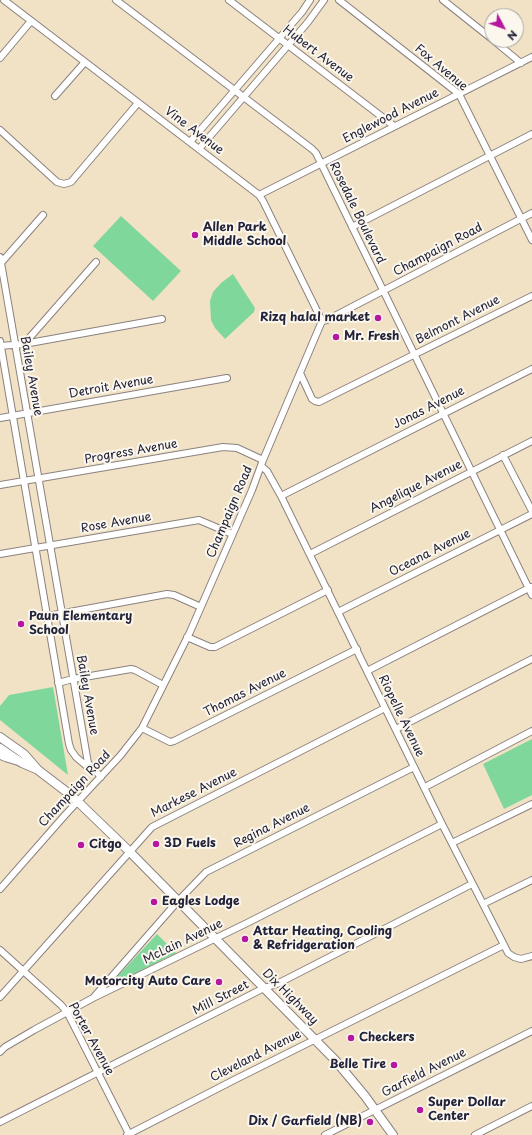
<!DOCTYPE html>
<html>
<head>
<meta charset="utf-8">
<style>
  body { margin:0 }
  #map { position:relative; width:532px; height:1135px; overflow:hidden; background:#f2e2c5; font-family:"Playpen Sans",sans-serif }
  canvas { display:block }
  .north { position:absolute; left:484px; top:8px; width:40px; height:40px; box-sizing:border-box; background:#fbf7ec; border:1px solid #a4a2a5; border-radius:50%; rotate:131deg; font-size:11px; font-weight:700; line-height:16px; text-align:center; color:#22223b }
  .north::after { content:''; display:block; margin:auto; width:14px; height:18px; background:#b5179e; clip-path:polygon(50% 0,100% 100%,50% 72%,0 100%) }
</style>
</head>
<body>
<div id="map">
<canvas width="532" height="1135"></canvas>
<div class="north">N</div>
</div>
<script>
const ctx = document.querySelector('canvas').getContext('2d');
ctx.lineJoin = 'round';
function paint(path, color) { ctx.fillStyle = color; ctx.fill(path, 'evenodd'); }
const toPath = rows => new Path2D(rows.map(r => 'M' + r).join(''));
function trace(path, color, width, dash) { ctx.strokeStyle = color; ctx.lineWidth = width; ctx.lineCap = dash ? 'butt' : 'round'; ctx.setLineDash(dash || []); ctx.stroke(path); }
function label(font, color, halo, rows, align = 'center') {
  ctx.font = font + ' "Playpen Sans",sans-serif'; ctx.lineWidth = 4; ctx.setLineDash([]); ctx.textBaseline = 'middle'; ctx.strokeStyle = halo; ctx.fillStyle = color; for (const [text, x, y, turn = 0] of rows) {
    ctx.save(); ctx.translate(x, y); ctx.rotate((+turn || 0) * Math.PI / 180); ctx.textAlign = isNaN(turn) ? turn : align; if (halo) ctx.strokeText(text, 0, 0); ctx.fillText(text, 0, 0); ctx.restore();
  }
}
paint(toPath([
  [121,216,181,271,153,301,93,246],
  [233,274,255,308,254,312,225,339,215,328,211,320,210,301,213,292,221,283],
  [53,687,68,775,0,720,0,706,9,695],
  [532,739,532,795,504,809,483,764],
  [157,934,176,953,118,982,116,981,115,979]
]), '#80d79c');
const minor = toPath([
  [4,0,259,195,263,201,322,321],
  [116,0,312,149,316,153,532,595],
  [229,0,394,126],
  [339,0,459,94,532,240],
  [443,0,492,39],
  [493,40,521,63],
  [0,58,31,21],
  [55,96,85,62],
  [0,130,57,182,64,184,71,182,138,103],
  [190,142,302,12,310,0],
  [199,149,308,22,324,0],
  [259,195,532,57],
  [352,227,532,134],
  [0,257,88,763,101,777],
  [0,264,43,215],
  [0,341,69,744,71,750,76,757,90,769],
  [24,344,162,319],
  [0,346,24,344,96,262],
  [300,373,312,399,315,401,319,402,532,296],
  [0,418,227,378],
  [503,455,532,511],
  [261,466,267,471,281,496,442,824,504,945,508,953,514,957,521,959,532,956],
  [0,485,223,447,237,448,263,460],
  [281,496,532,369],
  [0,554,199,520,232,534],
  [310,554,532,441],
  [338,612,532,514],
  [48,616,167,594,174,595,201,607],
  [187,637,210,647,215,647,328,590],
  [367,671,531,587],
  [58,683,73,679,131,669,135,670,163,685],
  [142,728,170,742,174,741,357,649],
  [396,729,532,659],
  [425,787,532,731],
  [452,843,532,804],
  [0,889,66,814,120,756,142,728,190,632,252,490,263,460,322,321,327,320,532,213],
  [483,904,532,880],
  [0,950,61,1005,67,1012,129,1134],
  [0,997,152,827,385,708],
  [94,997,178,901,206,872,414,767],
  [0,1052,5,1047,34,1030,93,998,247,923,442,824],
  [0,1122,264,988,277,984,472,884],
  [127,1135,236,1079,504,945],
  [325,1135,532,1031],
  [475,1135,532,1106]
]);
const major = toPath([
  [0,737,24,754,38,770,72,796,129,851,335,1060,365,1096,393,1135],
  [0,748,22,763,36,769]
]);
const highway = toPath([
  [0,754,7,757,17,760]
]);
trace(minor, '#8a8280', 8);
trace(major, '#8a8280', 10);
trace(highway, '#8a8280', 11);
trace(minor, '#fff', 6);
trace(major, '#fff', 8);
trace(highway, '#fff', 9);
for (const [x, y, r, color] of [
  [195,235,4,"#b5179e"],
  [378,318,4,"#b5179e"],
  [336,337,4,"#b5179e"],
  [21,624,4,"#b5179e"],
  [156,844,4,"#b5179e"],
  [81,845,4,"#b5179e"],
  [154,902,4,"#b5179e"],
  [245,939,4,"#b5179e"],
  [219,982,4,"#b5179e"],
  [351,1038,4,"#b5179e"],
  [394,1065,4,"#b5179e"],
  [420,1110,4,"#b5179e"],
  [370,1122,4,"#b5179e"]
]) { const dot = new Path2D(); dot.arc(x, y, r, 0, 2 * Math.PI); ctx.fillStyle = color; ctx.fill(dot); trace(dot, '#fbf7ec', 1.5); }
label('12px', '#22223b', '#fbf7ec', [
  ["Hubert Avenue",318,54,37],
  ["Fox Avenue",441,68,40],
  ["Englewood Avenue",391,116,-27],
  ["Vine Avenue",194,131,37],
  ["Rosedale Boulevard",357,213,64],
  ["Champaign Road",438,250,-28],
  ["Belmont Avenue",458,320,-27],
  ["Bailey Avenue",31,376,80],
  ["Detroit Avenue",111,387,-10],
  ["Jonas Avenue",429,408,-27],
  ["Progress Avenue",131,452,-10],
  ["Angelique Avenue",416,487,-27],
  ["Champaign Road",230,512,-67],
  ["Rose Avenue",116,523,-10],
  ["Oceana Avenue",430,553,-27],
  ["Thomas Avenue",245,693,-27],
  ["Bailey Avenue",87,695,80],
  ["Riopelle Avenue",401,716,64],
  ["Champaign Road",75,789,-47],
  ["Markese Avenue",194,793,-27],
  ["Regina Avenue",272,826,-27],
  ["McLain Avenue",183,942,-26],
  ["Dix Highway",290,997,45],
  ["Mill Street",221,998,-27],
  ["Porter Avenue",91,1039,61],
  ["Cleveland Avenue",256,1056,-27],
  ["Garfield Avenue",424,1073,-27]
]);
label('bold 12px', '#22223b', '#fbf7ec', [
  ["Allen Park",203,228],
  ["Middle School",203,242],
  ["Rizq halal market",370,318,"right"],
  ["Mr. Fresh",344,337],
  ["Paun Elementary",29,617],
  ["School",29,631],
  ["3D Fuels",164,844],
  ["Citgo",89,845],
  ["Eagles Lodge",162,902],
  ["Attar Heating, Cooling",253,932],
  ["& Refridgeration",253,946],
  ["Motorcity Auto Care",211,982,"right"],
  ["Checkers",359,1038],
  ["Belle Tire",386,1065,"right"],
  ["Super Dollar",428,1103],
  ["Center",428,1117],
  ["Dix / Garfield (NB)",362,1122,"right"]
], 'left');
</script>
</body>
</html>
